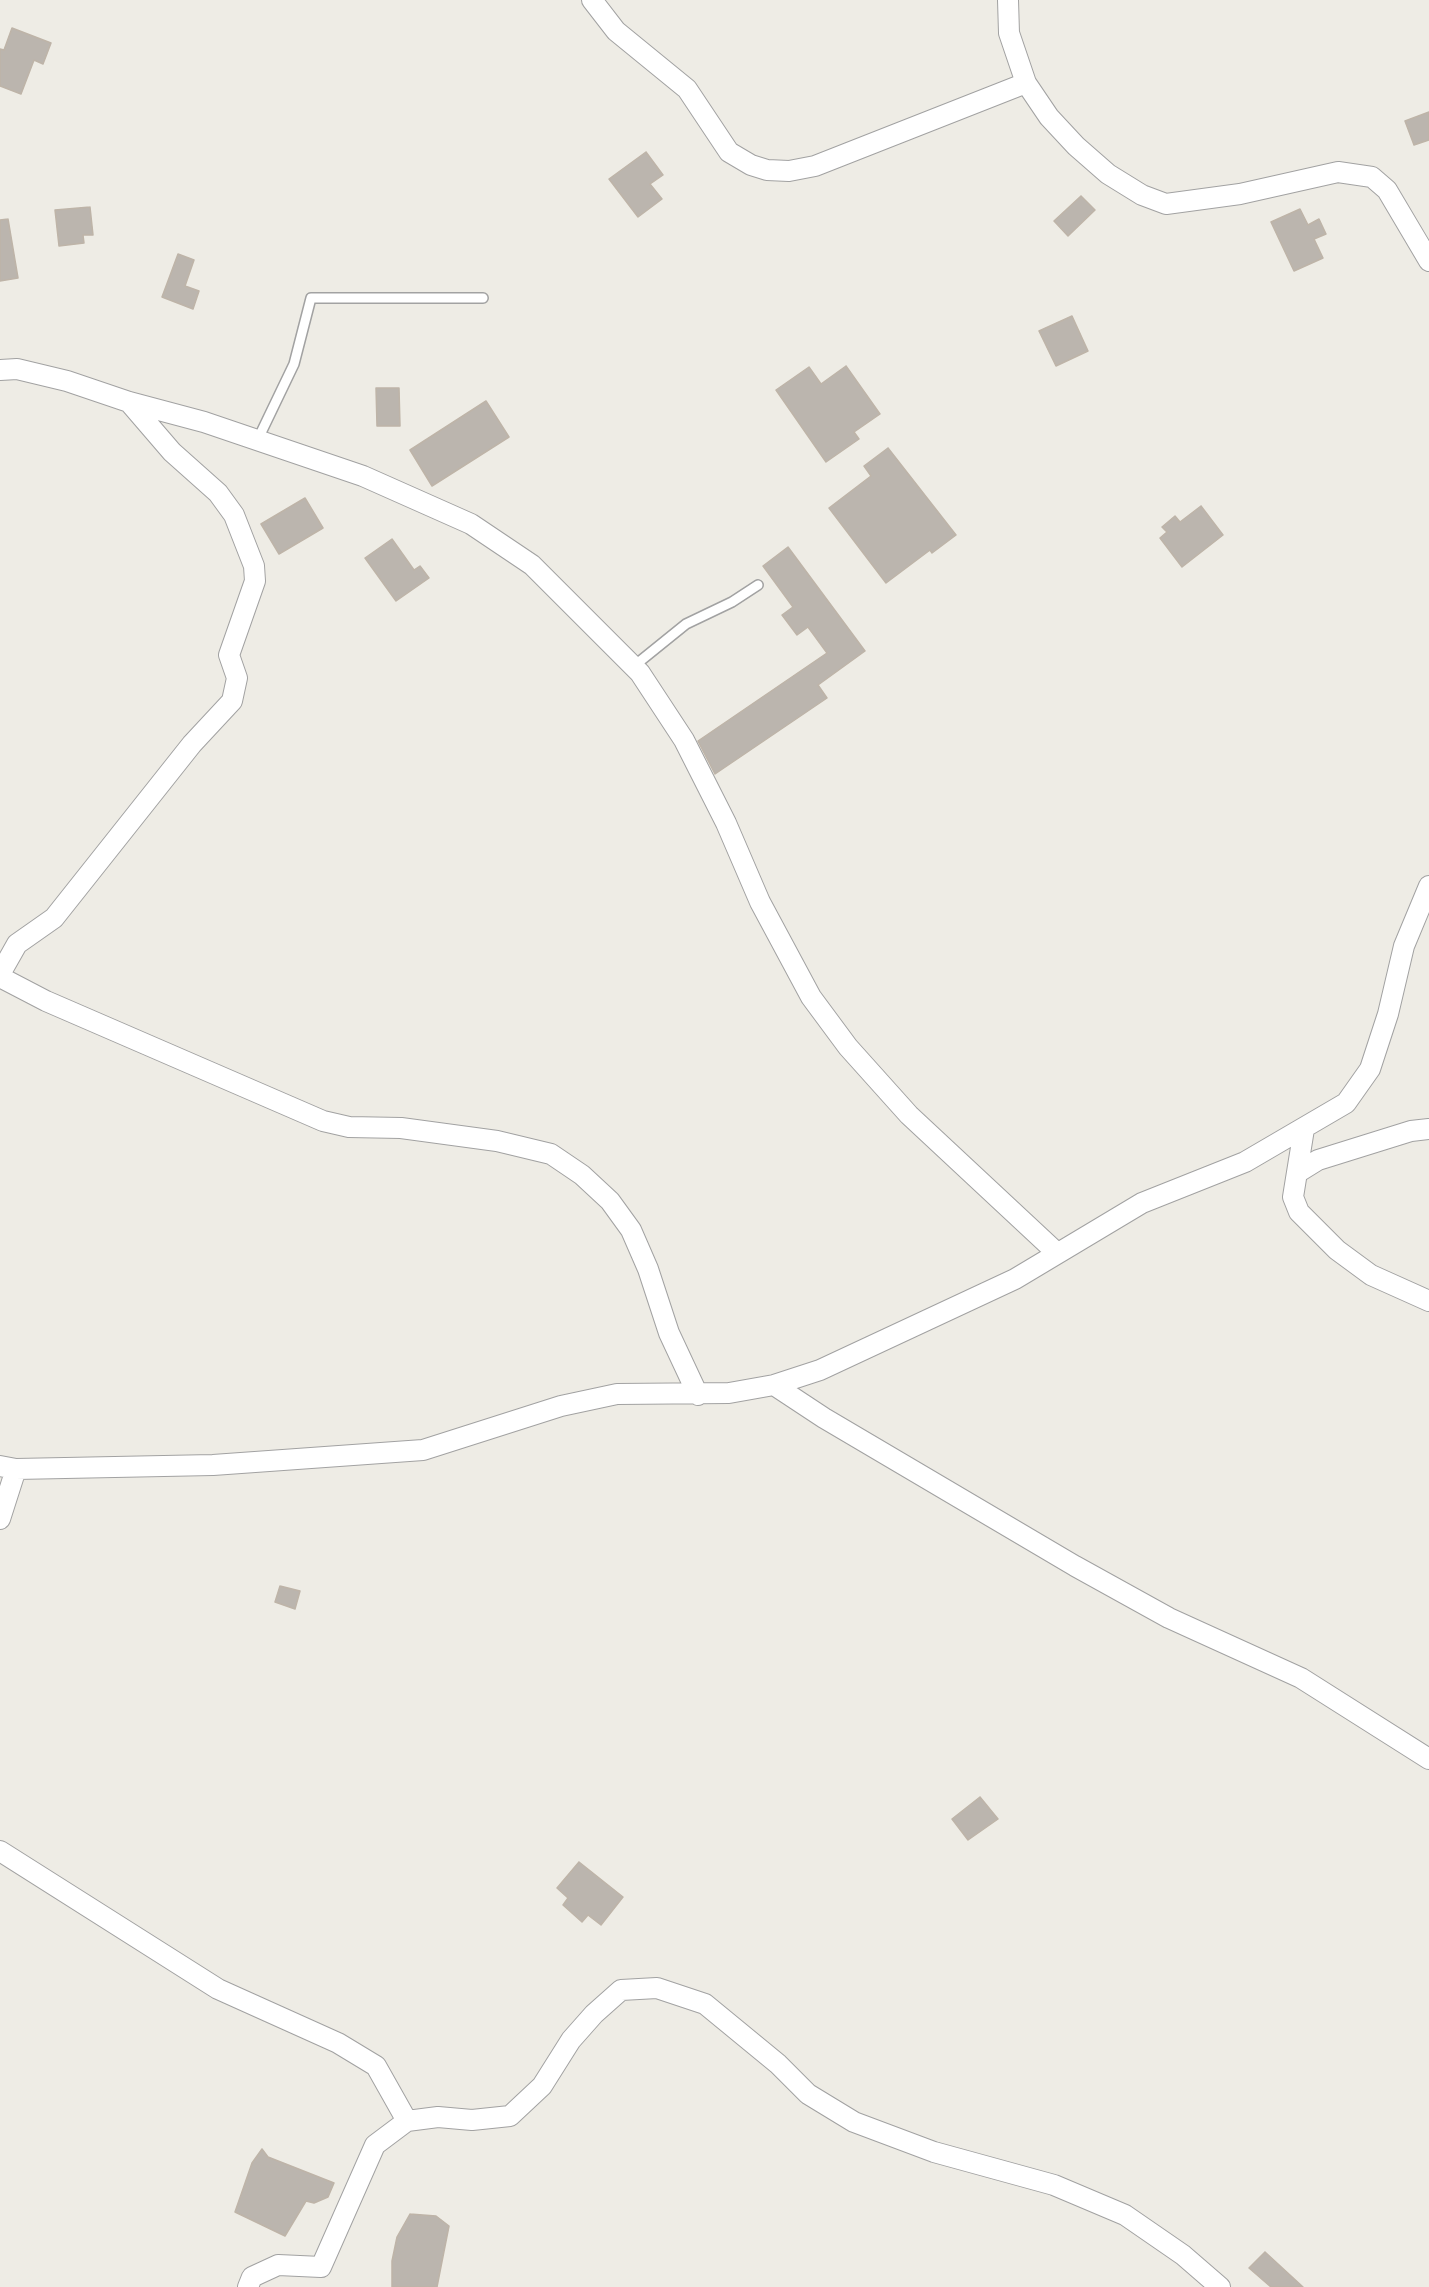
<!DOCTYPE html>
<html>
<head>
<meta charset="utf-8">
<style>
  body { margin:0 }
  canvas { display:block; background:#eeece5 }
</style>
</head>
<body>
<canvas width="1429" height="2287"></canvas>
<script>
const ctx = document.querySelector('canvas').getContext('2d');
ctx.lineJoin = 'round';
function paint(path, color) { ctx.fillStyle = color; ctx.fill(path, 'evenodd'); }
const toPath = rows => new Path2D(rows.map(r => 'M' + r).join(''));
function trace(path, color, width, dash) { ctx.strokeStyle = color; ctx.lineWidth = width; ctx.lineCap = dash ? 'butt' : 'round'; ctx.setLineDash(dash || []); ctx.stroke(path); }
const building = toPath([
  [12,28,51,43,43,64,34,60,21,94,0,86,0,49,4,50,12,28],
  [1429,112,1429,140,1414,145,1405,121,1429,112],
  [646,152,663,175,650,184,662,199,638,217,609,179,646,152],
  [1081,196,1095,210,1068,236,1054,221,1081,196],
  [90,207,93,235,83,235,84,243,59,246,55,210,90,207],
  [1300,209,1308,225,1319,219,1326,234,1314,239,1323,258,1294,271,1271,222,1300,209],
  [8,219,18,278,0,281,0,220,8,219],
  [178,254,194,260,185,286,199,291,193,309,162,297,178,254],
  [1072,316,1088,351,1056,366,1039,331,1072,316],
  [846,366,880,414,854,432,859,439,826,462,776,390,809,367,821,384,846,366],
  [376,388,399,388,400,426,377,426,376,388],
  [486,401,509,437,432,486,410,450,486,401],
  [888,448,956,535,932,553,930,550,886,583,829,508,871,476,864,466,888,448],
  [305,498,323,528,279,554,261,524,305,498],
  [1201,506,1223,535,1182,567,1160,538,1167,532,1162,527,1175,516,1180,522,1201,506],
  [392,539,414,570,420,566,429,578,396,601,365,558,392,539],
  [788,547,865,651,818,685,827,698,715,774,698,741,827,653,808,627,797,635,782,615,793,607,763,566,788,547],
  [280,1586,300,1591,295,1609,275,1602,280,1586],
  [980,1797,998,1819,968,1840,952,1819,980,1797],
  [579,1862,623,1897,601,1925,588,1915,582,1922,563,1905,568,1898,557,1888,579,1862],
  [262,2149,268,2157,334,2183,328,2197,314,2203,306,2201,285,2236,235,2212,252,2163,262,2149],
  [410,2214,436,2216,449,2226,437,2287,392,2287,392,2261,397,2237,410,2214],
  [1265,2252,1303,2287,1271,2287,1249,2268,1265,2252]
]);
paint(building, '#bbb5ae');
trace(building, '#beb4a8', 1.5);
const service = toPath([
  [258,439,294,364,311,298,483,298],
  [634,666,686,624,732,602,758,585]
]);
const minor = toPath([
  [592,0,616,31,687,89,729,152,751,165,767,170,789,171,815,166,1026,83],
  [1008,0,1009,33,1026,83,1049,117,1076,146,1108,174,1142,195,1166,204,1240,194,1338,172,1372,177,1387,190,1429,261],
  [0,370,17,369,67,381,129,402,204,422,363,476,471,524,532,565,640,673,684,740,726,823,760,902,811,997,848,1047,909,1115,1057,1253],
  [0,974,17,944,54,918,192,744,232,701,237,678,229,655,255,581,254,566,234,515,218,493,172,452,129,402],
  [0,977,46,1001,323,1121,349,1127,401,1128,497,1141,551,1154,582,1175,610,1201,631,1230,648,1269,669,1333,698,1395],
  [1304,1129,1293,1197,1299,1212,1337,1250,1371,1275,1429,1301],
  [1297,1173,1318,1160,1411,1131,1429,1129],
  [774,1385,824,1418,1075,1566,1169,1618,1301,1678,1429,1759],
  [0,1466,16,1469,213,1465,423,1450,561,1406,617,1394,729,1393,774,1385,820,1370,1015,1279,1142,1203,1245,1162,1346,1103,1370,1069,1388,1014,1404,946,1429,886],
  [0,1519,16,1469],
  [0,1851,218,1989,338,2043,376,2066,407,2121],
  [248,2287,252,2277,278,2265,321,2267,375,2145,407,2121,438,2117,472,2120,510,2116,542,2086,571,2040,594,2014,621,1990,657,1988,705,2004,778,2064,808,2094,854,2122,934,2152,1054,2185,1125,2215,1183,2255,1220,2287]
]);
trace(service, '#a2a2a2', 12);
trace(minor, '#a2a2a2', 22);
trace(service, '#fff', 9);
trace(minor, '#fff', 20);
</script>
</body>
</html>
